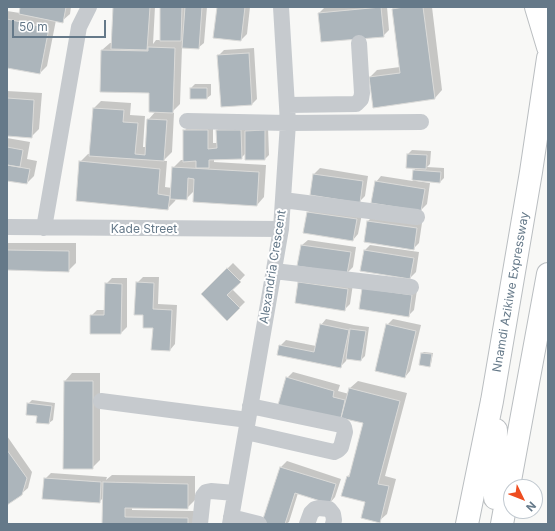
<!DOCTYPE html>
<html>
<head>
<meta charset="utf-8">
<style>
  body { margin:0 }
  #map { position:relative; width:555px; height:531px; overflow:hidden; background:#f8f8f6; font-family:Inter,sans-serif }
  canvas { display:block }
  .frame { position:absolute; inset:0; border:8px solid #657989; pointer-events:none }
  .north { position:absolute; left:503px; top:479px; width:40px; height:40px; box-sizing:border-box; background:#fff; border:1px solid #c1c9d0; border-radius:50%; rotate:133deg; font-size:11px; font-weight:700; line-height:16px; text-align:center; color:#657989 }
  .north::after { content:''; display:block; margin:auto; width:14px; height:18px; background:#ee4d20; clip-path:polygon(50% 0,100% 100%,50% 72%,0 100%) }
  .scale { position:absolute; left:12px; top:20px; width:94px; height:18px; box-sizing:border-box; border:2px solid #657989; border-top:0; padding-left:5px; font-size:12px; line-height:14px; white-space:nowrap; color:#657989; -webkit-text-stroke:3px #fff; paint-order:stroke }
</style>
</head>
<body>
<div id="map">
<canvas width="555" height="531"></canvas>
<div class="frame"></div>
<div class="north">N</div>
<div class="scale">50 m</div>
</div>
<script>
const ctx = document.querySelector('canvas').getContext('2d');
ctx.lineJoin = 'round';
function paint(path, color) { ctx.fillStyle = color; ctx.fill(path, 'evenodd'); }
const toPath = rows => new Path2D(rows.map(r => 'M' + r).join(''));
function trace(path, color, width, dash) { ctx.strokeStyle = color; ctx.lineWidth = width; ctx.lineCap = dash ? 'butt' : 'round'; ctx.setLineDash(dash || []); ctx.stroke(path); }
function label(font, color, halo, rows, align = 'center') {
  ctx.font = font + ' Inter,sans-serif'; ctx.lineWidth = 4; ctx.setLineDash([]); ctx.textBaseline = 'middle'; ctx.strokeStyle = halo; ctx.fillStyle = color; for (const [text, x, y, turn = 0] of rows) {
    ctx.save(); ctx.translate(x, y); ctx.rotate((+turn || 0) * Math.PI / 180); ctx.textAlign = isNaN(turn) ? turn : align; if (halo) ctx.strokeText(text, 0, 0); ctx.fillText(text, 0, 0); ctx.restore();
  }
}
paint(toPath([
  [21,7,71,7,70,14,62,21,56,20,47,66,40,73,7,67,7,11,20,13],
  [114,7,155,7,153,44,156,40,161,40,161,7,207,7,204,43,198,48,182,47,180,104,171,113,174,113,172,152,163,161,167,161,165,187,172,188,173,168,181,160,184,160,184,131,190,125,213,124,213,143,218,143,217,130,223,125,247,124,247,130,250,127,268,127,269,155,265,159,246,159,246,153,241,158,214,159,214,162,266,165,264,197,257,205,194,191,186,199,176,199,175,201,168,208,80,162,88,154,91,154,94,108,101,101,131,103,130,115,145,116,143,147,146,147,148,120,156,111,151,92,102,50,110,43,112,43],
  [218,7,250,7,247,34,241,40],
  [325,7,387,7,389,30,383,36,319,13],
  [395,7,432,7,442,90,435,98,370,77,377,70,400,67,393,9],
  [254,48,257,99,252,104,218,56,224,50],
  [195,84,211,84,211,95,207,98,191,88],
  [7,91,42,93,39,129,31,137,7,135],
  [7,138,30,142,27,159,37,161,34,176,27,183,7,180],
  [412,150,431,151,430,164,427,167,444,168,444,178,440,182,416,180,416,181,430,183,427,204,421,210,376,182,381,176,413,181,414,170,417,167,408,154],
  [320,168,368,176,365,196,359,202,311,194,314,174],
  [313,207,362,214,358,234,353,240,308,212],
  [374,215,422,223,419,243,413,249,365,241,368,221],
  [308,240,356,247,353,267,347,273,302,245],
  [7,243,76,243,76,263,68,271,7,269],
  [370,245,419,252,416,272,410,278,365,250],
  [233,263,245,275,232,289,245,302,227,320,202,294],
  [305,276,353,284,350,304,344,310,296,302,299,282],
  [143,277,159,277,158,304,177,305,175,344,170,350,144,314,137,283],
  [112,278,127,278,127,327,121,333,91,316,97,310,105,310,106,284],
  [417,290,414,310,408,316,360,308],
  [326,319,354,325,369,327,365,356,361,360,347,358,346,361,340,367,280,346,286,340,316,346,321,325],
  [393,319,421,325,410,371,405,377,387,325],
  [424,352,433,353,431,364,430,366,422,353],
  [293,372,340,385,338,391,349,394,350,388,358,381,407,393,385,476,396,479,387,514,379,521,367,501,347,477,350,474,364,422,343,417,339,421,287,378],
  [72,373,100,373,100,460,92,468,64,468,65,381],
  [32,400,55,403,53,420,49,423,38,415,28,404],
  [7,436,32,472,28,488,21,494,7,504],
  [287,461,341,479,335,497,330,503,298,493,289,522,286,524,272,524,264,521,281,467],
  [51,473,107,477,106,480,112,475,195,476,195,500,187,508,132,507,132,510,195,511,195,524,103,524,104,497,99,502,45,479]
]), '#0003');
const building = toPath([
  [20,7,66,7,63,23,19,14,20,7],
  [113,7,150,7,147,50,111,49,113,7],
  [160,7,182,7,181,41,160,41,160,7],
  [185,7,202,7,199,49,182,48,185,7],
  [217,7,245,7,241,41,213,38,217,7],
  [381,7,384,37,321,42,318,13,381,7],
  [404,7,423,7,435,99,373,108,369,77,400,73,392,9,404,7],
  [7,19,49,28,40,74,7,68,7,19],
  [148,47,175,48,173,113,149,112,149,93,100,92,101,50,148,51,148,47],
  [249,53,252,105,221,107,217,55,249,53],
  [190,88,207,88,207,99,190,99,190,88],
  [7,98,34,100,32,138,7,136,7,98],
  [93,108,124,110,123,122,138,123,135,154,145,155,147,119,167,120,164,161,89,156,93,108],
  [183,130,208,130,208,149,217,148,216,130,241,130,242,159,209,160,209,168,196,168,196,161,183,162,183,130],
  [265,130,265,160,245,160,245,131,265,130],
  [7,147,23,150,20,167,7,165,7,147],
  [407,154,427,155,426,169,406,168,407,154],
  [79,161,160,169,158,194,170,196,168,210,76,201,79,161],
  [7,165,30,169,27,184,7,181,7,165],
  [172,167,259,172,257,206,193,202,194,179,188,178,187,200,170,199,172,167],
  [413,170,441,172,440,183,412,180,413,170],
  [313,174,363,181,360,203,310,195,313,174],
  [375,181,425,189,421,211,371,203,375,181],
  [307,212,357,219,353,241,303,233,307,212],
  [367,221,417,228,414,250,364,242,367,221],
  [301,245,351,252,347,274,297,266,301,245],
  [7,250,69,251,69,272,7,270,7,250],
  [364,250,414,258,410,279,360,271,364,250],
  [227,268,241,282,227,295,240,308,227,321,201,294,227,268],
  [136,282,154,283,153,309,172,310,170,351,151,350,153,328,143,328,143,315,134,315,136,282],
  [298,282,348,289,345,311,295,303,298,282],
  [105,283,122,284,121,334,90,334,90,315,104,315,105,283],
  [362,288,412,295,409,317,359,309,362,288],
  [320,324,349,330,341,368,277,355,279,345,314,352,320,324],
  [386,324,416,331,405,378,375,371,386,324],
  [350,329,366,331,361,361,346,359,350,329],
  [421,353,432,354,430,367,419,365,421,353],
  [286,377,334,391,333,397,345,400,340,422,278,405,286,377],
  [64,381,93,381,93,469,63,469,64,381],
  [349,388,400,401,378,484,389,486,380,523,361,518,365,502,341,496,347,476,349,477,363,423,341,418,349,388],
  [27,403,52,406,49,424,36,423,37,416,26,415,27,403],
  [7,450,27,478,22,495,7,505,7,450],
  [280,467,336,484,330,504,295,493,285,524,269,524,262,522,280,467],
  [44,478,101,482,100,503,42,499,44,478],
  [103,482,188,484,188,509,125,508,125,517,188,518,188,524,102,524,103,482]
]);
paint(building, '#acb5bb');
trace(building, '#dadad8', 1);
const highway = toPath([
  [536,7,548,47],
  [495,498,496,430],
  [467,524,492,401,531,172,548,58],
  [502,524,548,274]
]);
trace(highway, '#babec1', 24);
trace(toPath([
  [287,105,356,104,361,99,362,93,359,43],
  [187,121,288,123,421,122],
  [283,200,417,217],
  [7,227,281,229],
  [44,228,79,27,89,7],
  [274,271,411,287],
  [101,401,248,420],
  [246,432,334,452,338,450,341,447,345,432,344,427,341,425,250,406],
  [231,517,259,524],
  [200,524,203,496,206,492,211,491,235,493],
  [230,524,281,229,288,123,281,7],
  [307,524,311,513,315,509,319,508,329,509,333,514,334,520,333,524]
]), '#c6cace', 16);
trace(highway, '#fff', 22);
label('12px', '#657989', '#fff', [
  ["Kade Street",144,229],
  ["Alexandria Crescent",273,267,-81],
  ["Nnamdi Azikiwe Expressway",511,292,-80]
]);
</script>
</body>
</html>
